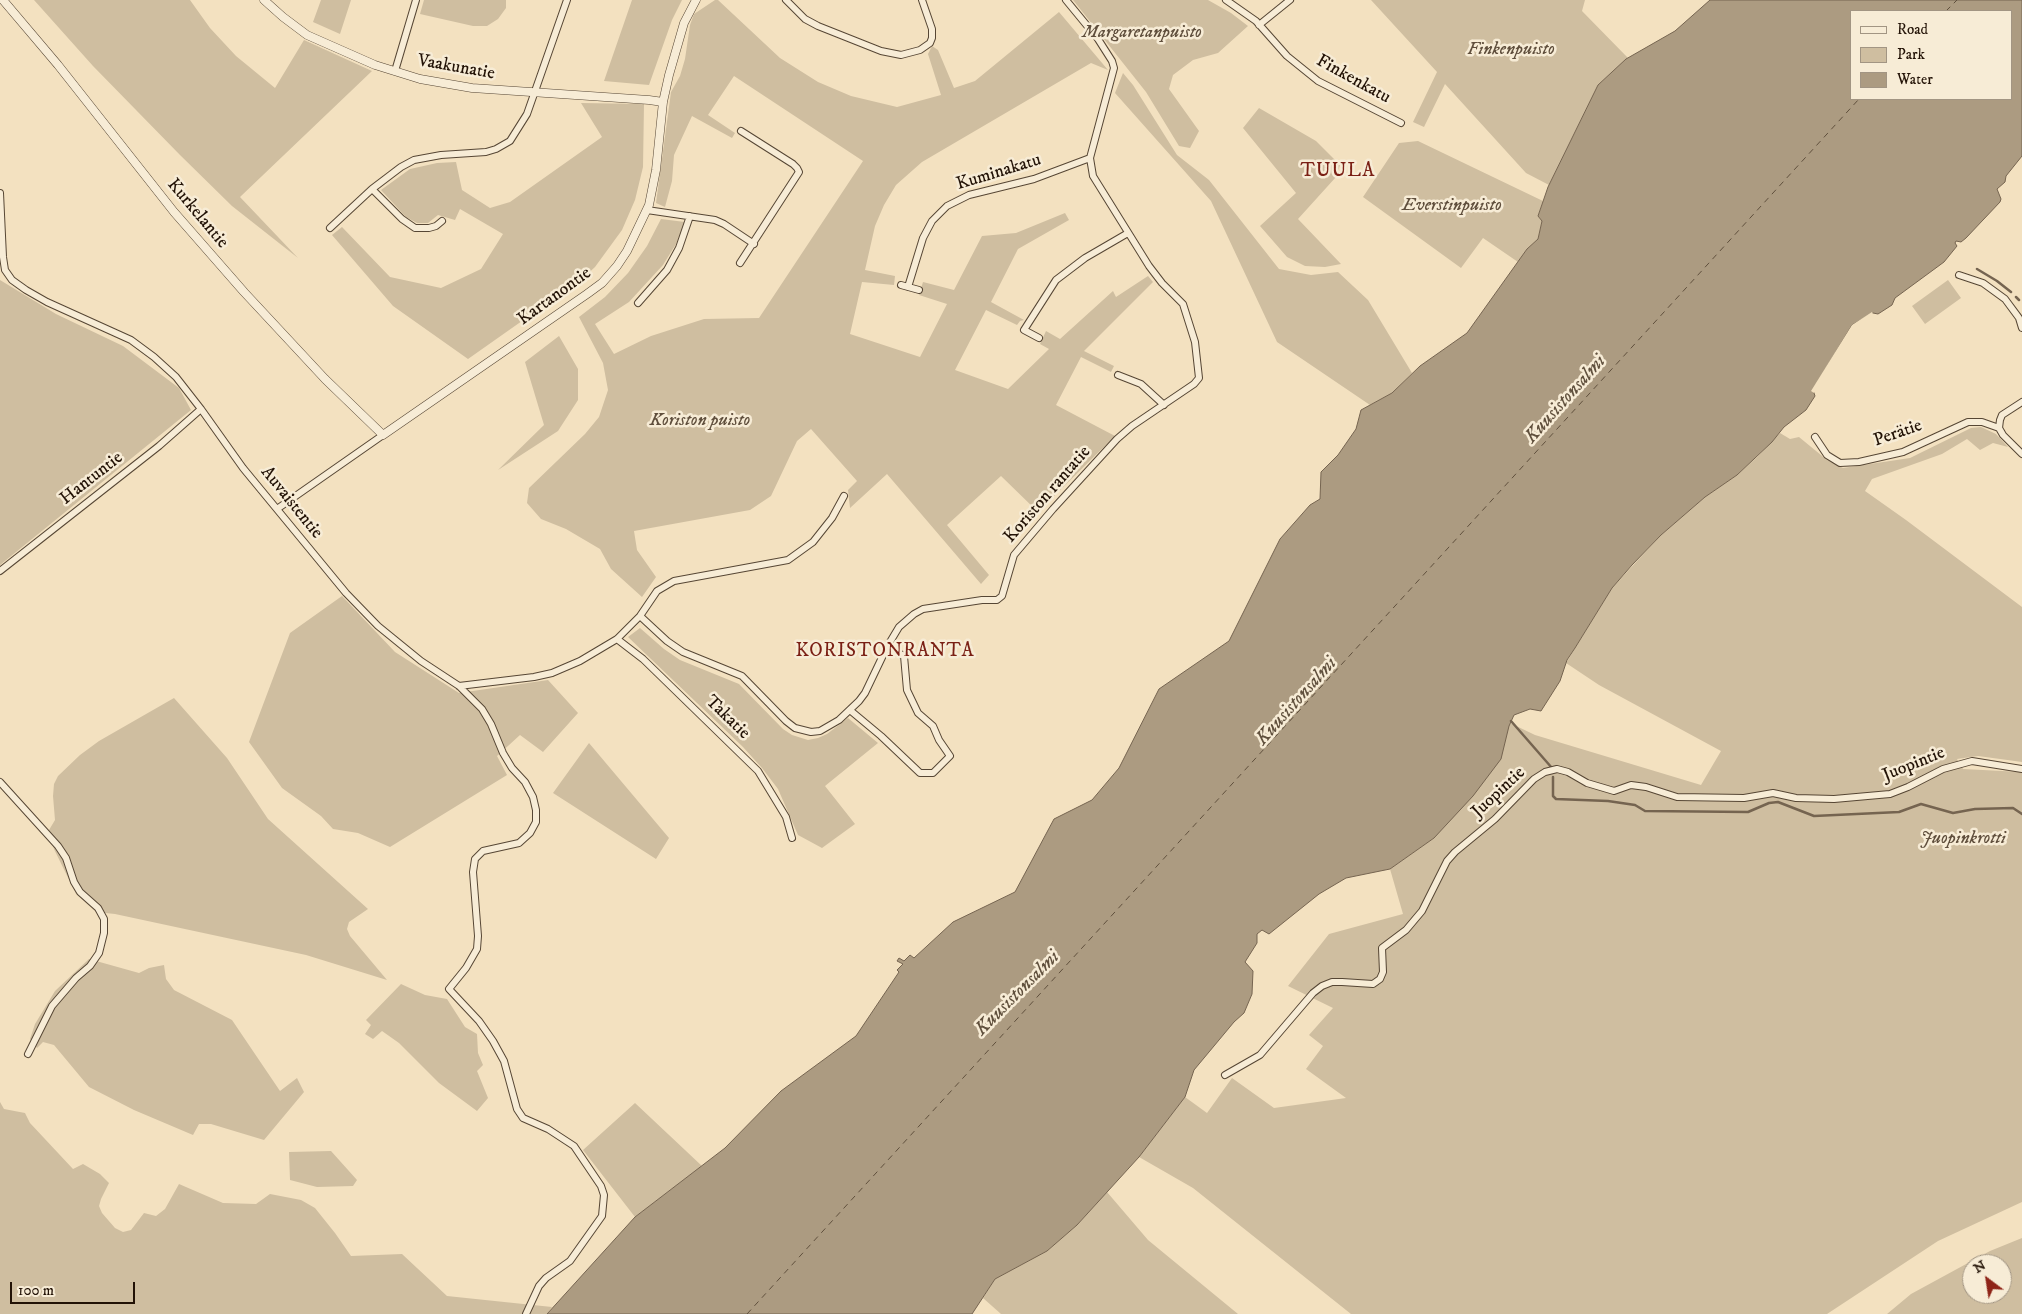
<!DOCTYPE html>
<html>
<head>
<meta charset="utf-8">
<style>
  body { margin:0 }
  #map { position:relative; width:2022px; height:1314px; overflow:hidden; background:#f3e1c0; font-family:"IM FELL DW Pica",serif }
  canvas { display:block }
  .legend { position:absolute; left:1850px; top:10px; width:162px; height:90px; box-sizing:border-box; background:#f7ecd6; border:1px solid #a29583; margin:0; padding:6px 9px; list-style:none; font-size:15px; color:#221206 }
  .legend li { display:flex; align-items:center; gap:10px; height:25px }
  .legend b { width:25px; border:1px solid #a29583 }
  .north { position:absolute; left:1962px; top:1254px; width:50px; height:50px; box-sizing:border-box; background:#f7ecd6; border:1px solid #a29583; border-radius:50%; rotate:329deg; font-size:14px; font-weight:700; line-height:20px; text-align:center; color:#221206 }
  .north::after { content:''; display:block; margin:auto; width:18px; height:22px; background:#8f2418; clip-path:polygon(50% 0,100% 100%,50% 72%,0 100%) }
  .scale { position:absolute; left:10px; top:1282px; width:125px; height:22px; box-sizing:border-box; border:2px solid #221206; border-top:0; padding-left:6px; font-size:15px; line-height:18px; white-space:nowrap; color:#221206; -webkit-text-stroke:4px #f7ecd6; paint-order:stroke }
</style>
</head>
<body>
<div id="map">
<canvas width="2022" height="1314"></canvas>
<ul class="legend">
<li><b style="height:6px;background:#f7ecd6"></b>Road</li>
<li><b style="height:14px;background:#cfbea0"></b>Park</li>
<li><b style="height:14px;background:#ac9b81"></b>Water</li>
</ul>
<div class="north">N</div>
<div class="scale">100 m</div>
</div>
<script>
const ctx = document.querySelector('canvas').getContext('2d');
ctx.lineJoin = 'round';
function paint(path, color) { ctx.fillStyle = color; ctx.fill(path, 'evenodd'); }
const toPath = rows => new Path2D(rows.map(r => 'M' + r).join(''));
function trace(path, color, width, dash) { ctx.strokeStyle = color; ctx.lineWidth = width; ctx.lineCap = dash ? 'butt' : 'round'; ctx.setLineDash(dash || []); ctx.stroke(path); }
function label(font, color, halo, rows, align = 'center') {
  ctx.font = font + ' "IM FELL DW Pica",serif'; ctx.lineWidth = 5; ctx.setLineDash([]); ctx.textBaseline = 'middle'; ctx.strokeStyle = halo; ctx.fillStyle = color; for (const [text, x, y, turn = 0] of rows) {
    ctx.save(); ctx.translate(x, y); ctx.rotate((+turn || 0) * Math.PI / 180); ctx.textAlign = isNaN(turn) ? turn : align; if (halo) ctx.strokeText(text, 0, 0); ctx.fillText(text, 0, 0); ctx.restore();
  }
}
paint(toPath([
  [34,0,190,0,210,28,236,56,275,88,304,40,372,71,240,197,298,258,232,206,180,155,93,66],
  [321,0,351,0,340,34,313,22],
  [424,0,506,0,506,8,498,19,487,26,473,26,420,14],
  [632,0,682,0,672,20,649,85,604,81],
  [715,0,718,0,780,58,818,82,851,96,897,107,941,95,928,54,932,46,938,50,954,88,975,81,1059,12,1108,70,1091,63,922,162,896,185,884,205,875,226,865,270,895,276,894,285,862,282,850,334,920,357,947,304,919,295,923,282,954,290,982,236,1016,233,1065,213,1069,220,1018,249,991,302,1024,320,1020,321,1017,325,986,310,955,370,1008,389,1049,349,1040,344,1046,331,1060,339,1113,291,1116,297,1148,276,1153,282,1084,351,1114,366,1111,372,1081,357,1056,405,1115,436,1038,512,1001,476,947,525,989,575,981,584,887,474,850,508,848,490,857,481,811,429,797,441,771,496,750,510,634,531,637,550,656,577,642,597,611,569,600,549,566,529,541,519,527,503,529,488,585,434,599,417,608,390,603,363,579,317,605,297,628,273,647,246,661,219,685,222,676,244,663,265,629,302,595,324,614,354,651,336,704,319,759,318,863,161,734,76,708,115,735,133,732,138,692,116,674,155,672,181,665,207,656,203,671,92,680,76,685,59,690,25,694,14],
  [1073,0,1208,0,1231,13,1248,26,1218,53,1193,60,1173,75,1169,89,1199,131,1190,148,1179,146,1146,92],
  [1371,0,1585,0,1582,11,1628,58,1598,85,1549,185,1526,173,1445,84,1424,127,1413,122,1437,72],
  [1123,73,1133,85,1177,155,1209,180,1279,269,1311,275,1338,272,1368,300,1412,373,1392,393,1370,405,1277,342,1211,201,1115,93],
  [581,103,644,104,643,167,635,200,622,230,595,267,583,278,468,359,393,306,332,235,342,227,390,277,441,288,481,269,503,234,460,209,455,220,438,215,428,223,417,223,406,217,381,190,410,169,437,163,456,162,462,190,490,208,510,202,602,137],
  [1259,108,1316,141,1340,165,1336,177,1298,219,1341,264,1325,267,1305,266,1287,257,1260,226,1296,193,1243,128],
  [1418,141,1543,201,1538,216,1542,221,1538,239,1527,249,1518,262,1483,238,1461,268,1363,197,1399,143],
  [0,280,56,314,123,346,179,388,191,410,0,565],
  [1948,280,1961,298,1925,324,1912,306],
  [559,336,578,369,578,400,558,431,498,470,544,425,525,362],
  [1981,427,1996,434,2008,447,1993,443,1980,450,1967,439,1942,454,1872,479,1865,491,1906,520,2022,607,2022,762,1978,756,1957,759,1963,769,2022,772,2022,1202,1938,1241,1827,1314,1351,1314,1193,1188,1139,1157,1185,1097,1207,1113,1232,1078,1274,1108,1346,1098,1306,1069,1323,1046,1309,1035,1333,1008,1288,986,1329,934,1403,914,1390,869,1434,838,1510,723,1535,735,1701,785,1721,751,1599,685,1566,663,1612,588,1661,535,1705,497,1737,475,1757,457,1780,433,1790,439,1799,437,1827,460,1843,468,1910,458,1971,428],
  [342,596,395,652,459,693,548,680,578,713,543,752,520,735,497,756,507,775,390,847,358,833,333,829,321,816,282,788,249,742,290,633],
  [640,628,664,649,680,660,739,684,783,729,792,735,808,740,818,738,827,734,848,718,878,743,825,786,855,824,822,848,798,835,778,789,762,768,743,747,628,637],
  [174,698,227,758,268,819,368,909,349,922,347,929,350,936,387,980,306,955,115,914,96,912,76,894,54,849,49,830,55,820,53,796,54,784,58,776,80,755,99,741],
  [589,743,669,838,656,859,553,793],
  [89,959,139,973,149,968,164,965,166,979,174,990,232,1020,280,1091,297,1078,304,1092,264,1140,211,1124,199,1124,193,1135,134,1110,89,1087,54,1045,43,1042,37,1048,30,1039,35,1024,55,991],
  [401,984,425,995,447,999,465,1027,477,1034,478,1053,483,1065,477,1071,488,1098,477,1111,439,1083,399,1043,382,1031,373,1039,365,1034,371,1025,366,1020],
  [0,1102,4,1109,25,1113,30,1123,73,1169,83,1164,100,1174,109,1183,101,1199,99,1206,102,1213,115,1228,123,1232,131,1230,144,1213,156,1216,165,1209,179,1184,223,1203,256,1204,270,1194,301,1200,315,1208,335,1233,351,1256,402,1254,447,1296,552,1307,547,1314,0,1314],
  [635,1103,702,1166,635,1217,583,1150],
  [331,1151,357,1180,353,1186,317,1187,290,1180,289,1152],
  [1107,1192,1148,1240,1238,1314,1001,1314,983,1298,995,1279,1047,1251,1077,1225],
  [2022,1238,2022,1314,1887,1314,1911,1294,1990,1251],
  [1972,1264,2002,1264,2002,1294,1972,1294]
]), '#cfbea0');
const water = toPath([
  [1710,0,2022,0,2022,156,2006,176,2005,182,1997,189,2001,199,2000,202,1966,238,1961,242,1956,241,1955,243,1957,246,1944,262,1895,298,1892,305,1878,314,1873,313,1852,325,1813,390,1815,396,1806,410,1784,427,1772,442,1737,475,1705,497,1661,535,1632,565,1612,588,1575,648,1567,660,1560,681,1541,711,1530,709,1514,715,1509,726,1501,759,1473,796,1434,838,1390,869,1346,878,1319,894,1269,934,1262,930,1257,934,1257,943,1245,962,1253,971,1252,994,1244,1013,1234,1022,1194,1070,1185,1097,1139,1157,1077,1225,1047,1251,995,1279,972,1314,547,1314,635,1217,725,1148,781,1091,856,1036,899,972,897,970,903,964,897,961,899,958,904,961,910,955,914,958,953,922,1015,892,1054,819,1092,800,1119,768,1159,689,1229,641,1280,539,1310,505,1320,499,1321,472,1338,455,1356,429,1361,410,1392,393,1420,366,1467,333,1527,249,1538,239,1542,221,1538,216,1548,187,1598,85,1626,59,1675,31,1710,0],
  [1851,11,2011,11,2011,99,1851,99,1851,11]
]);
paint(water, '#ac9b81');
trace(water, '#756450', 1);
paint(toPath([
  [1872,312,1874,316,1854,327,1814,393,1811,391,1852,325]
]), '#f3e1c0');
trace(toPath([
  [1977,269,1997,281,2011,292],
  [2016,297,2019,300],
  [1511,721,1552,768],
  [1553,777,1553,796,1556,799,1608,801,1635,805,1645,811,1748,812,1769,803,1778,802,1814,816,1899,812,1921,804,1953,813,1975,809,2013,808,2022,814]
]), '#756450', 2.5);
trace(toPath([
  [1946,11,1957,0],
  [747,1314,1859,99]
]), '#60503d', 1, [6, 5]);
const minor = toPath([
  [786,0,805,19,818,26,881,51,901,55,920,50,930,43,932,38,932,29,922,0],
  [1226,0,1256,21,1287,56,1318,81,1401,123],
  [1259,25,1290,0],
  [395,71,416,0],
  [0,193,3,257,5,270,12,280,26,290,47,302,131,340,154,357,176,377,201,409,243,468,346,593,378,626,421,661,459,686,482,709,491,724,503,753,512,768,525,782,533,797,536,810,536,822,530,833,519,843,483,851,475,859,473,872,478,936,477,949,466,968,449,989,479,1021,493,1041,504,1061,517,1109,523,1118,548,1129,574,1146,601,1186,604,1195,602,1216,570,1261,546,1278,539,1286,526,1314],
  [647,210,715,220,724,224,754,244],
  [442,221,436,226,429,228,415,228,402,219,372,189,401,167,414,160,441,155,486,152,496,149,510,141,527,114,567,0],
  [330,228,372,189],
  [740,263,799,172,797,168,793,164,741,131],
  [1959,275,1983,283,2005,299,2019,318,2022,328],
  [901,285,919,290],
  [908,287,923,238,932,221,947,206,969,195,1034,179,1090,158],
  [638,303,667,270,679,248,690,216],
  [1039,338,1024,330,1056,280,1085,258,1128,233],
  [1118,375,1141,384,1164,405],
  [2022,402,2002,415,2000,420,1999,428,2003,435,2022,454],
  [1815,437,1827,455,1840,463,1859,462,1903,452,1968,422,1982,422,1999,428],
  [277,509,383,435],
  [0,571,159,446,201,409],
  [640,616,667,641,683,652,742,676,786,721,795,728,811,732,820,731,839,720,859,701,865,693,887,647,899,627,914,614,923,609,982,600,997,600,1002,596,1014,555,1053,509,1117,439,1132,426,1194,384,1199,378,1195,342,1183,304,1162,283,1149,266,1093,176,1090,158,1114,68,1112,61,1098,39,1066,0],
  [617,639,643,659,758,771,786,817,792,838],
  [459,686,534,677,552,673,580,661,617,639,640,616,657,591,674,581,788,560,813,542,832,518,844,496],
  [851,711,881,736,920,773,933,773,950,756,939,740,933,726,918,713,907,690,904,656,887,647],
  [0,782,58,846,66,858,74,882,80,892,98,908,104,919,104,933,99,953,90,966,76,978,52,1006,28,1054],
  [1225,1075,1260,1055,1313,993,1322,986,1332,982,1342,982,1373,984,1380,979,1383,972,1382,948,1406,930,1422,911,1447,861,1455,852,1495,819,1534,779,1545,772,1557,769,1568,772,1587,783,1614,791,1631,785,1646,787,1677,797,1744,798,1773,793,1796,798,1834,799,1890,794,1908,787,1943,769,1972,761,2022,769]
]);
const tertiary = toPath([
  [3,0,58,65,174,212,244,292,325,379,383,435,587,294,602,283,617,266,627,251,649,205,656,170,663,102,669,75,684,23,696,0],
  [264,0,283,17,307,35,375,65,420,79,472,88,649,100,663,102]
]);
trace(minor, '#564634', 8);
trace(tertiary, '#564634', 9);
trace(minor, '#f7ecd6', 6);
trace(tertiary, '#f7ecd6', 8);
label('italic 18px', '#5f4e3c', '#f7ecd6', [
  ["Margaretanpuisto",1142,33],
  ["Finkenpuisto",1511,50],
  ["Everstinpuisto",1452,206],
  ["Koriston puisto",700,421],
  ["Juopinkrotti",1963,839]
]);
label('18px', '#221206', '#f7ecd6', [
  ["Vaakunatie",456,68,10],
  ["Finkenkatu",1353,80,29],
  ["Kuminakatu",999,173,-17],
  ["Kurkelantie",197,214,50],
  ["Kartanontie",555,297,-36],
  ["Perätie",1898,434,-19],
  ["Hantuntie",92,479,-38],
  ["Koriston rantatie",1048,495,-49],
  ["Auvaistentie",291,503,51],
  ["Takatie",727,718,44],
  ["Juopintie",1914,765,-22],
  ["Juopintie",1499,793,-43]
]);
ctx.letterSpacing = '1px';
label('19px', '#7a1f14', '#f7ecd6', [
  ["TUULA",1338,172],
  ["KORISTONRANTA",885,652]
]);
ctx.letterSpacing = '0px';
label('italic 19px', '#60503d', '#f7ecd6', [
  ["Kuusistonsalmi",1566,400,-48],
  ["Kuusistonsalmi",1297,702,-48],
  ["Kuusistonsalmi",1018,994,-45]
]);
</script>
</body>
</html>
